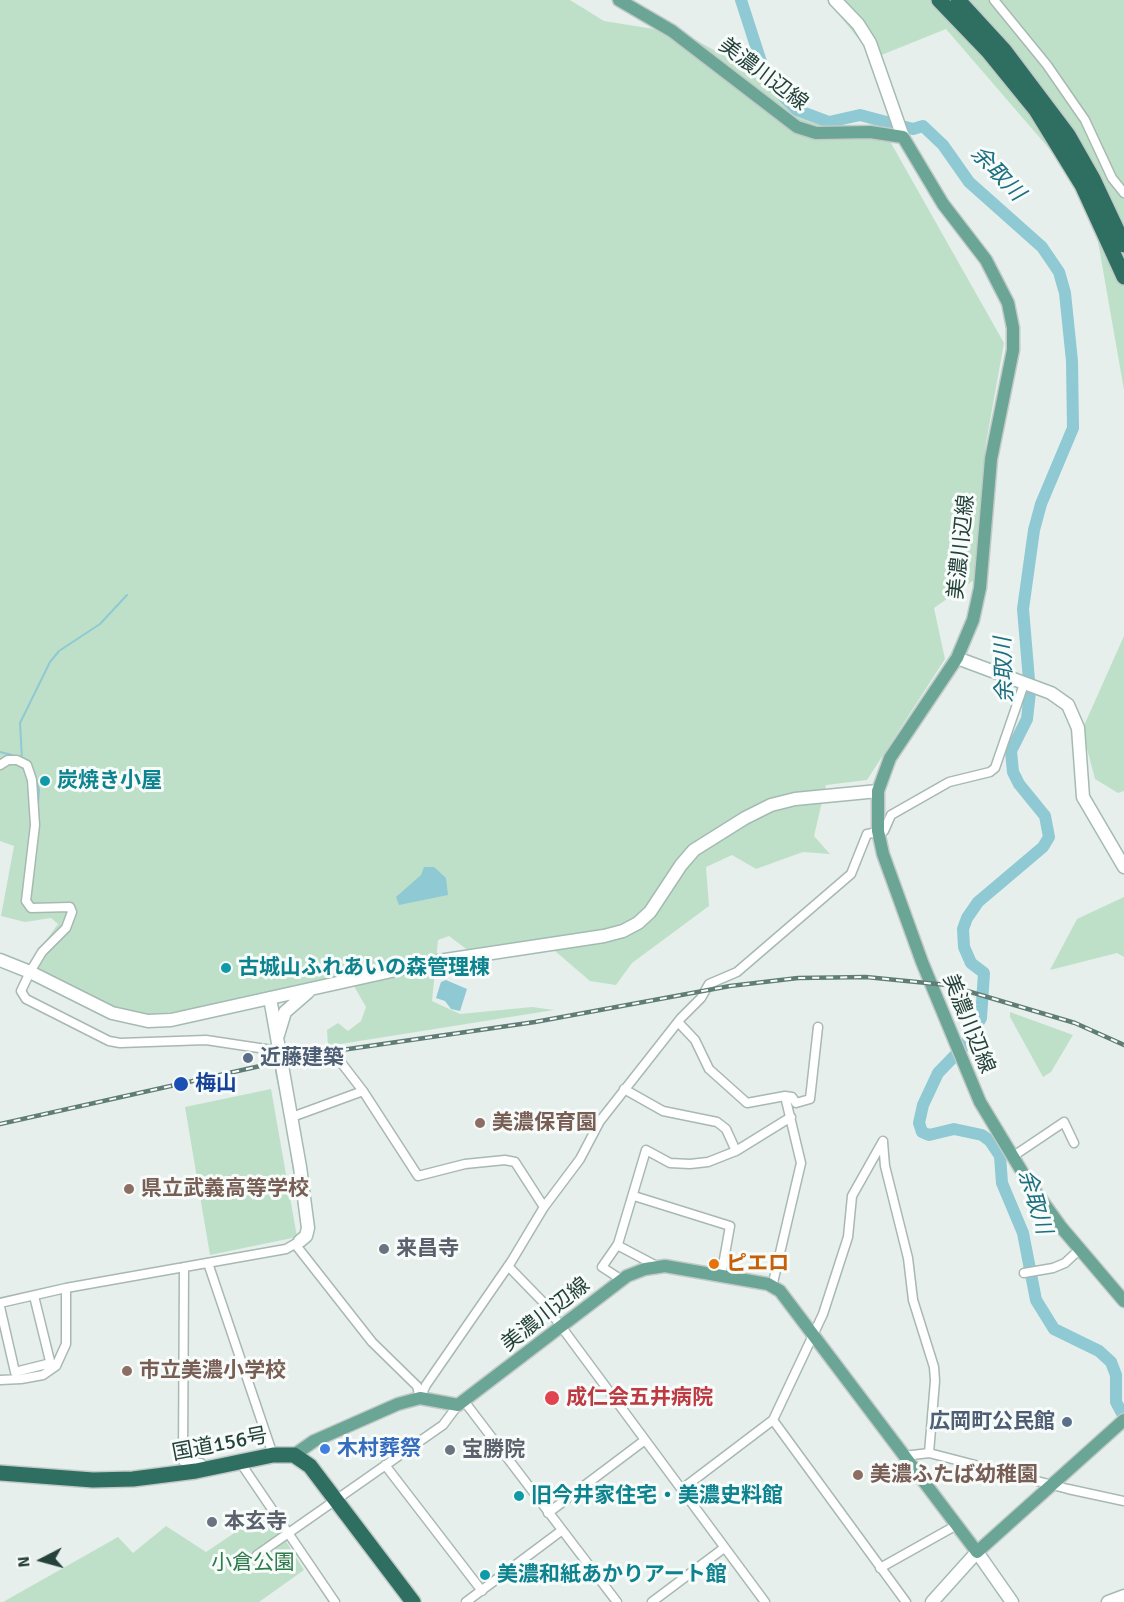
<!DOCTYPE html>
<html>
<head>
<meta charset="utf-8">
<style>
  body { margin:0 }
  #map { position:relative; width:1124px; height:1602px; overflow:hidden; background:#e6efeb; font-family:Signika,sans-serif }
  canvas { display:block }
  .north { position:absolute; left:12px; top:1530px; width:60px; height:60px; -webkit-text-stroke:4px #f7fbf9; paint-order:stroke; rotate:264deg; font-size:16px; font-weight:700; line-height:24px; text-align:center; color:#24423a }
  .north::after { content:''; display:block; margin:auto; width:21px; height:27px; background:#24423a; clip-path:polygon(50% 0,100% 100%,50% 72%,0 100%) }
</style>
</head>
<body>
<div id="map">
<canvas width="1124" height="1602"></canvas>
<div class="north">N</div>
</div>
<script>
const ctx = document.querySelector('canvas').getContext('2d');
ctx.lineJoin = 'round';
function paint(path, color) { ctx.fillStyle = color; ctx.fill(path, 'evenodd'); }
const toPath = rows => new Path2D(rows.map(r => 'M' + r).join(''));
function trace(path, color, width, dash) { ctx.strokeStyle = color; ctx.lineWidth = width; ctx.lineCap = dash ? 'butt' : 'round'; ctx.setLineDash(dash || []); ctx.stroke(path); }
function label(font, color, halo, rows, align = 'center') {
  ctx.font = font + ' Signika,"Noto Sans JP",sans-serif'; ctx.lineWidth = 6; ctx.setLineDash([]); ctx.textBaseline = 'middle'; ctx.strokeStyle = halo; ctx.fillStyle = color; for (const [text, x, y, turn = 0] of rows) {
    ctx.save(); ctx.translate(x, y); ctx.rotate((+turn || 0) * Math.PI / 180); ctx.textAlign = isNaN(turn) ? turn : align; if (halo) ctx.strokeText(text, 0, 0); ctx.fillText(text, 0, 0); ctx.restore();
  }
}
paint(toPath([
  [0,0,570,0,604,21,685,34,759,75,833,126,887,136,1004,343,986,443,974,580,934,608,945,659,867,780,826,785,814,836,830,854,803,852,756,869,732,855,706,867,709,906,632,963,616,985,590,981,541,939,469,951,449,936,438,940,432,1001,460,1014,532,1007,554,1010,328,1046,327,1030,338,1023,348,1031,361,1021,366,1007,347,974,193,1009,147,1016,124,1013,25,969,58,924,51,918,25,922,1,916,14,846,0,841],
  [827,0,1124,0,1124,390,1090,196,946,29,874,58],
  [1124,636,1124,791,1118,793,1095,779,1082,730],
  [1124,897,1124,957,1117,953,1050,970,1077,919],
  [1010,1012,1073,1035,1051,1072,1043,1077,1010,1017],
  [271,1089,297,1237,210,1255,185,1107],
  [267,1511,304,1570,259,1602,3,1602,118,1537,133,1553,166,1526,206,1552]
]), '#bfe0c8');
paint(toPath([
  [424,867,434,867,446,878,448,895,399,905,396,897,421,875],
  [446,980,467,989,460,1011,451,1009,445,1001,436,998,441,982]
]), '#8ec9d4');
trace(toPath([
  [0,752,12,755],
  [22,759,20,723,50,662,59,651,100,624,127,595],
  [31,767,39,789,38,806],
  [276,1071,284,1110],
  [291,1151,294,1171]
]), '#8ec9d4', 2);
trace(toPath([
  [741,0,764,71,773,86,797,110,829,122,860,115,913,129,923,126,943,145,969,182,1042,247,1059,272,1065,293,1072,361,1073,428,1041,504,1034,530,1023,609,1030,692,1027,719,1011,751,1013,772,1019,784,1045,816,1049,837,1043,847,978,902,967,918,963,929,964,947,971,963,984,973,981,1018,966,1044,938,1073,923,1105,919,1123,922,1132,929,1135,954,1129,982,1135,990,1141,1000,1156,1002,1183,1023,1233,1036,1300,1054,1329,1099,1351,1111,1362,1116,1375,1116,1402,1124,1417]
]), '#8ec9d4', 12);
const street = toPath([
  [994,0,1047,65,1085,120,1112,178,1124,193],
  [0,765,8,760,17,760,27,765,32,780,35,825,26,901,31,908,70,907,72,912,66,928,42,952,30,972,21,991,26,999,109,1041,120,1043,206,1040,279,1051],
  [678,1022,695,1040,709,1069,747,1103,785,1096],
  [336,1056,363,1091],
  [624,1089,663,1111,717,1122,726,1129,736,1151,791,1117],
  [292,1117,363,1091,418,1176,465,1164,505,1160,515,1162,544,1207],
  [883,1142,885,1166,908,1258,913,1300,934,1367,935,1381,929,1453],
  [1012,1157,1064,1122,1074,1143],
  [634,1196,730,1226,721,1276],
  [295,1244,372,1342,417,1386,420,1398],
  [617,1245,653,1264,655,1267],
  [208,1263,273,1455],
  [508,1266,543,1302,765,1602],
  [184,1267,183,1461,201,1463,206,1470],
  [1024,1273,1053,1268,1065,1263,1080,1249],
  [622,1280,602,1267,618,1244,646,1150,670,1163,690,1164,708,1162,736,1151],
  [772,1287,801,1163,785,1096,792,1097,796,1103,810,1099,818,1027],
  [0,1303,66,1288,286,1249,300,1241],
  [0,1307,15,1372,47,1364,50,1361,34,1296],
  [0,1380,21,1379,43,1375,56,1366,66,1344,66,1288],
  [420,1398,426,1385,511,1262,544,1207,580,1159,600,1121,681,1018,701,998,709,984,737,972,851,874,867,834,884,831,891,815,949,782,990,772,995,768,1024,684],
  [464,1401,617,1602],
  [773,1420,906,1602],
  [904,1456,929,1453,1068,1489,1124,1501],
  [244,1463,244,1468,335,1602],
  [385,1465,482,1591],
  [682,1489,773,1420,823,1314,848,1237,852,1196,883,1141],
  [548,1513,645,1440],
  [257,1555,443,1425,458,1405],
  [880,1568,955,1526],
  [466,1602,561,1531],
  [652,1602,724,1548]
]);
const secondary = toPath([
  [835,0,858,24,870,43,903,137],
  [957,658,1051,693,1068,705,1078,728,1083,797,1124,867],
  [0,960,30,972,112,1013,148,1021,171,1020,432,962,604,936,623,931,638,923,650,912,681,865,694,850,745,818,771,805,795,799,878,791],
  [270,998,300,1167,308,1228,306,1236,300,1241],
  [278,1035,285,1012,308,992],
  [932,1602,977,1552,1012,1602],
  [1108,1602,1124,1596]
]);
const primary = toPath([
  [619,0,672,31,797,127,816,133,870,132,903,137,943,204,986,260,1008,303,1013,328,1013,350,991,459,980,588,973,620,957,658,890,758,878,791,878,831,883,854,922,962,980,1102,1027,1180,1061,1227,1124,1301],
  [294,1455,314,1441,398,1404,420,1398,458,1405,627,1276,645,1269,665,1266,768,1284,780,1291,977,1552,1124,1420]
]);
const highway = toPath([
  [939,0,988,51,1036,110,1082,185,1124,277],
  [958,0,1004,50,1068,135,1093,179,1124,245],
  [0,1473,93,1480,133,1479,196,1471,273,1455,294,1455,310,1466,413,1602]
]);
trace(street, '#a8b8b2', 11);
trace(secondary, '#a4bbb3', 15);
trace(primary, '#c2cac8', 15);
trace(highway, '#c2cac8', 18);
trace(street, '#fff', 8);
trace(secondary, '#fff', 12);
trace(primary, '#6aa596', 12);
trace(highway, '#2f6f62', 15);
const rail = toPath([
  [0,1124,314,1054,535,1022,730,986,798,978,866,977,947,985,1075,1023,1124,1045]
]);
trace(rail, '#5f7d75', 4.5);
trace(rail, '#f7fbf9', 2, [7]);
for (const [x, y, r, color] of [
  [45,781,6,"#0f9aa8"],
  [226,968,6,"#0f9aa8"],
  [248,1058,6,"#5c6f8a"],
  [181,1084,8,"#1a4fb4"],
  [480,1123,6,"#8d6e63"],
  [129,1189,6,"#8d6e63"],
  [384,1249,6,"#6b7280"],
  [714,1264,6,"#e8710a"],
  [127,1371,6,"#8d6e63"],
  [552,1398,8,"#e0444e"],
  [1067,1422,6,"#5c6f8a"],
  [325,1449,6,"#3f7fe0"],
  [450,1450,6,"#6b7280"],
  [858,1475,6,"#8d6e63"],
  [519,1496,6,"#0f9aa8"],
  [212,1522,6,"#6b7280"],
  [485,1575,6,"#0f9aa8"]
]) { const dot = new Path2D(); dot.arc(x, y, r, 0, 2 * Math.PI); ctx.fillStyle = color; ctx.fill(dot); trace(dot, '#f7fbf9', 2); }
label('21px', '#24423a', '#f7fbf9', [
  ["美濃川辺線",763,75,37],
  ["美濃川辺線",962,547,-84],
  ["美濃川辺線",968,1024,68],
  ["美濃川辺線",546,1315,-38],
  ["国道156号",220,1445,-11]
]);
label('bold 21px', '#0d838f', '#f7fbf9', [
  ["炭焼き小屋",57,781],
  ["古城山ふれあいの森管理棟",238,968],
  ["旧今井家住宅・美濃史料館",531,1496],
  ["美濃和紙あかりアート館",497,1575]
], 'left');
label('bold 21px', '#4e5e75', '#f7fbf9', [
  ["近藤建築",260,1058],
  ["広岡町公民館",1055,1422,"right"]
], 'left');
label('bold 21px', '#164399', '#f7fbf9', [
  ["梅山",195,1084]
], 'left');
label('bold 21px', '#785e54', '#f7fbf9', [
  ["美濃保育園",492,1123],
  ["県立武義高等学校",141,1189],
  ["市立美濃小学校",139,1371],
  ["美濃ふたば幼稚園",870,1475]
], 'left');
label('bold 21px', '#5b616d', '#f7fbf9', [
  ["来昌寺",396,1249],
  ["宝勝院",462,1450],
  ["本玄寺",224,1522]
], 'left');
label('bold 21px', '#c56008', '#f7fbf9', [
  ["ピエロ",726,1264]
], 'left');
label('bold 21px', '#be3a42', '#f7fbf9', [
  ["成仁会五井病院",566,1398]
], 'left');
label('bold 21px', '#366cbe', '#f7fbf9', [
  ["木村葬祭",337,1449]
], 'left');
label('21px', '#2d7a4b', '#f7fbf9', [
  ["小倉公園",253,1563]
]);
label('italic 22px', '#1c6f80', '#f7fbf9', [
  ["余取川",997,174,46],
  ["余取川",1005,670,-92],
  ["余取川",1034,1202,73]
]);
</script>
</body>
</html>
